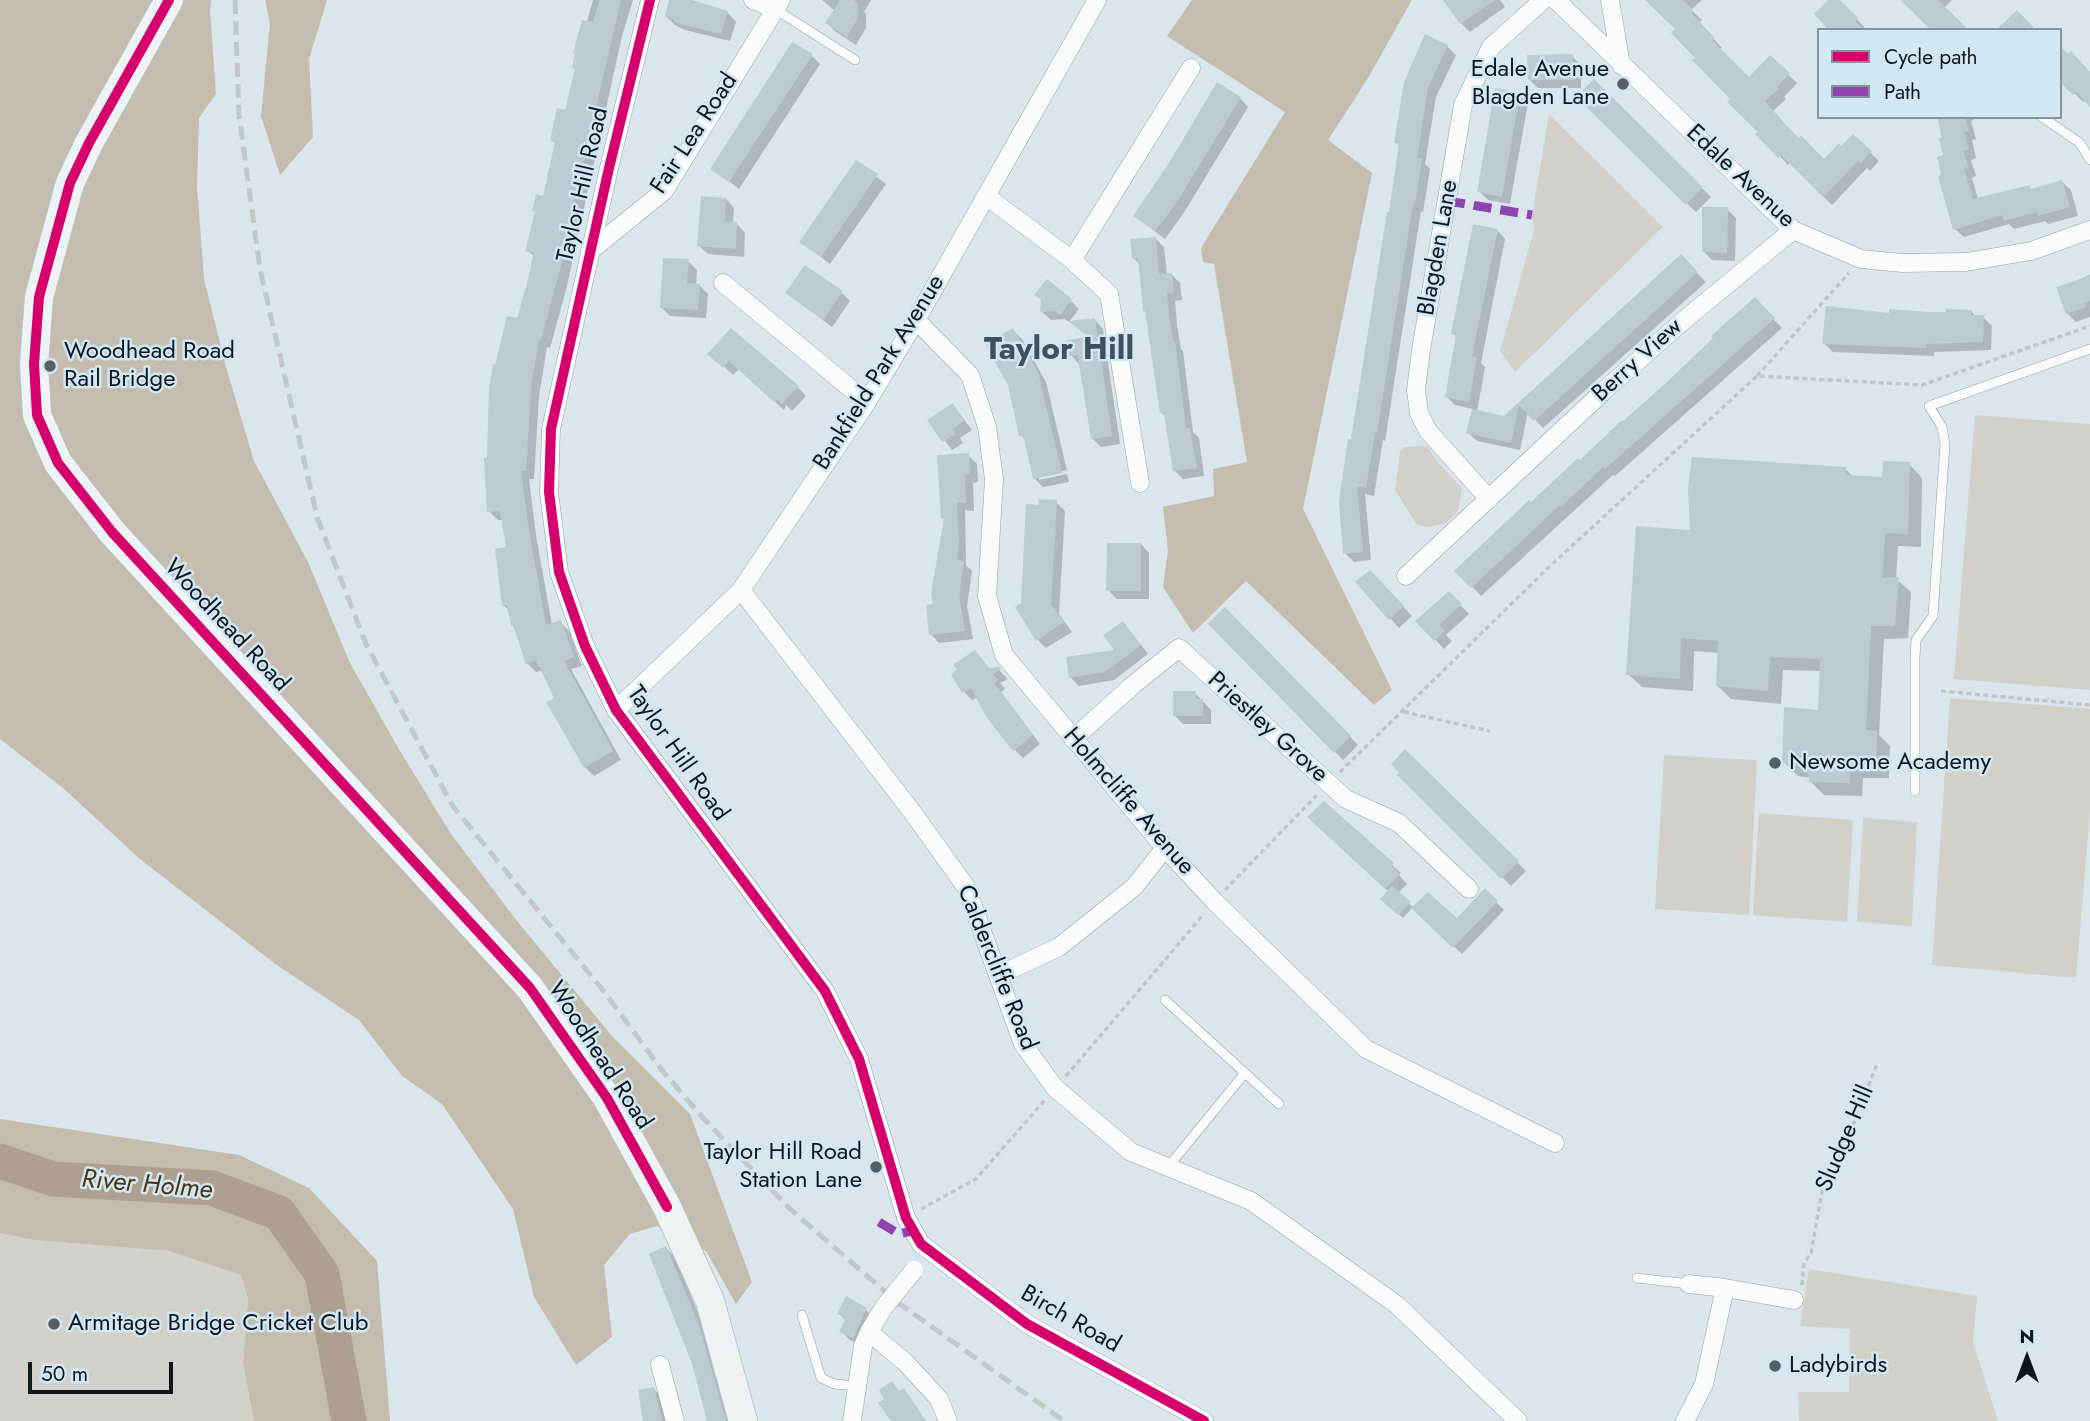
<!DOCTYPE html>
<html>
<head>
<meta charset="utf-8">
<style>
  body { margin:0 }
  #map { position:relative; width:2090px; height:1421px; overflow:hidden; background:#dae5ec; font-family:Jost,sans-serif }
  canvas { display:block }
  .legend { position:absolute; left:1817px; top:28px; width:245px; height:91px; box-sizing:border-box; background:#d2e7f4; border:2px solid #84949e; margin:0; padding:9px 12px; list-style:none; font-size:21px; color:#10171c }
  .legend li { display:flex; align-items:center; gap:14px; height:35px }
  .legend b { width:35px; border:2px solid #84949e }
  .north { position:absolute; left:1992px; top:1323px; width:70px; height:70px; -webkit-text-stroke:5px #d2e7f4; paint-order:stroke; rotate:0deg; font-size:19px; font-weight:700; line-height:28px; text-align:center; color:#10171c }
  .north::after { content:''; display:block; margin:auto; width:24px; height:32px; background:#10171c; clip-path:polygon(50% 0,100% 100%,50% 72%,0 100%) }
  .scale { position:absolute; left:28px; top:1362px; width:145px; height:32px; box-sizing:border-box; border:4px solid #10171c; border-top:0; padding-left:9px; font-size:21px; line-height:24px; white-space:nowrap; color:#10171c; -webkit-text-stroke:5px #d2e7f4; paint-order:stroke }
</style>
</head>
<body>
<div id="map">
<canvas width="2090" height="1421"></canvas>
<ul class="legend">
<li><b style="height:9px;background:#d6006c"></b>Cycle path</li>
<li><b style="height:9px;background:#8e44ad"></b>Path</li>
</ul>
<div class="north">N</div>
<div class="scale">50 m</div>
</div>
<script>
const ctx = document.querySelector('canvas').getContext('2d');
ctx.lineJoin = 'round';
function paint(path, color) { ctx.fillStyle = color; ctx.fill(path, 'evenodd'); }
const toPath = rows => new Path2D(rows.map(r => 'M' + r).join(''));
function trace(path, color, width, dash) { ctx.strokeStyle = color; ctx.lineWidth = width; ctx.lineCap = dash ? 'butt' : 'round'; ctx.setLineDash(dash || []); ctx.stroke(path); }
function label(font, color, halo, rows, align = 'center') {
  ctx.font = font + ' Jost,sans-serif'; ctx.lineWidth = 5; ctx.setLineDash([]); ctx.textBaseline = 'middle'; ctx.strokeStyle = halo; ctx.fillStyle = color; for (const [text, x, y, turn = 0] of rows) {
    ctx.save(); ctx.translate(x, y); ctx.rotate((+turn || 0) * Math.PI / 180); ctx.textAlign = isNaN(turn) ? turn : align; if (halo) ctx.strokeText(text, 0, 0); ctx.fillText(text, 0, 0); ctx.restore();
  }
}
paint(toPath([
  [1549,114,1663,227,1515,372,1500,351,1534,230,1532,215],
  [1975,415,2090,424,2090,690,1954,679],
  [1422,446,1428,447,1438,463,1462,488,1458,511,1446,523,1429,527,1417,525,1395,490,1400,451,1405,447],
  [1950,698,2090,709,2090,810,2076,978,1932,965],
  [1664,755,1757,760,1749,915,1655,909],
  [1759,813,1853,820,1847,922,1753,915],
  [1863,818,1917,822,1912,926,1857,922],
  [0,1233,34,1240,169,1251,241,1275,248,1298,243,1363,254,1421,0,1421],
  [1809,1269,1977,1296,1973,1342,1998,1421,1799,1421,1798,1392,1849,1392,1850,1329,1800,1326]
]), '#d3d0c9');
paint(toPath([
  [0,0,211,0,210,11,216,94,199,118,197,187,204,279,226,367,254,461,308,562,350,663,400,751,451,834,517,921,612,1036,690,1114,752,1282,736,1304,706,1251,657,1226,630,1234,604,1265,612,1337,576,1365,534,1297,513,1209,442,1104,402,1076,359,1020,274,963,140,859,63,788,0,739],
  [265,0,327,0,309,59,313,137,280,175,261,116,270,23],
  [1192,0,1412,0,1368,78,1328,140,1372,173,1303,509,1392,690,1374,705,1246,581,1193,633,1163,587,1168,550,1163,507,1214,496,1213,469,1247,462,1214,264,1203,262,1201,248,1285,112,1167,36],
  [0,1119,239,1155,309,1188,377,1261,390,1421,254,1421,243,1363,248,1299,241,1275,169,1251,34,1240,0,1233]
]), '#c5bcb0');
paint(toPath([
  [593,0,633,0,622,36,566,290,550,348,547,347,539,396,534,479,529,479,536,535,552,625,560,622,569,631,582,666,571,669,621,760,594,776,585,767,543,670,536,672,527,663,516,628,512,625,510,611,503,605,508,549,503,520,498,520,489,511,489,459,518,320,535,257,527,250,537,213,544,198,556,144,552,140,566,112,576,71,574,68],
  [671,0,685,0,728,13,736,22,730,41,685,30,675,25,666,16],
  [822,0,871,0,864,12,866,14,866,28,856,45,836,32,827,23,835,11],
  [1455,0,1500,0,1505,7,1470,32,1461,23],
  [1650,0,1702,0,1691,10,1702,20,1699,23,1722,48,1719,50,1749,80,1770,57,1797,83,1784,97,1786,99,1773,111,1793,135,1824,162,1853,136,1879,161,1870,171,1867,168,1832,205,1790,162,1788,165,1730,102,1733,99,1697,58,1677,29],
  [1830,0,1838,0,1865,28,1863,30],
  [1903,0,1952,0,1944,8],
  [1447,46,1456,55,1436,97,1425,164,1430,169,1423,212,1421,211,1385,441,1383,440,1374,496,1365,494,1371,560,1354,562,1345,553,1353,441,1401,147,1396,142],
  [812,56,820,64,739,189,712,168],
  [1572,56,1581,65,1581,88,1538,88,1529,79],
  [2090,74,2090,104,2086,100,2083,102,2060,79],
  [1594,82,1711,197,1696,212,1659,177],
  [1519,95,1528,103,1510,204,1488,200,1479,191],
  [1240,98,1248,107,1185,211,1165,239,1135,216],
  [1942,117,1975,117,1975,119,1971,121,1976,139,1972,140,1976,158,1971,160,1976,176,1972,178,1978,199,2029,187,2032,190,2062,182,2071,190,2078,216,2048,224,2045,221,2014,229,2009,224,1964,237,1955,229,1944,176,1945,157],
  [857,162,886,184,830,264,801,242],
  [726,199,734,208,733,224,737,224,745,233,744,257,708,254,699,246],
  [1727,209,1736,218,1735,261,1712,260,1704,252],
  [1497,230,1505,239,1481,363,1485,367,1477,412,1504,418,1681,257,1706,282,1543,428,1528,412,1520,450,1477,441,1468,433,1473,409,1455,405,1447,397,1457,337,1453,333],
  [1155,238,1164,247,1167,275,1172,275,1180,283,1182,300,1175,301,1177,325,1181,349,1183,351,1193,432,1199,438,1204,476,1183,479,1175,471,1166,417,1162,413,1141,265,1133,258],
  [688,261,697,270,696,285,699,285,708,294,706,318,670,316,661,307],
  [2090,275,2090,317,2076,322,2067,313,2059,288],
  [787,293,842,293,850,301,832,327],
  [1755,300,1782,328,1615,476,1613,475,1481,596,1457,571,1623,424],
  [1071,301,1079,309,1069,322,1065,319,1051,320,1042,312],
  [1971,311,1976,317,1983,317,1992,326,1991,350,1934,352,1934,356,1833,352,1824,343,1890,315],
  [1095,320,1103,329,1120,444,1101,447,1092,438,1079,364,1071,355,1091,339,1072,322],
  [1013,330,1022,339,1046,382,1067,470,1039,476,1039,480,1067,474,1069,482,1043,487,1035,479,1026,440,1021,435],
  [710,353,798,387,806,396,792,411,786,405,784,410,739,369,733,375],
  [953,405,972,430,960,438,963,443,952,450,929,420],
  [968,455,977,464,978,482,973,483,974,511,965,510,966,565,972,571,967,606,973,639,939,643,931,634,945,520,942,517],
  [1909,464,1922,478,1921,547,1898,546,1896,579,1911,592,1908,638,1884,639,1879,735,1890,746,1889,778,1863,778,1862,796,1824,795,1810,781,1810,778,1798,776,1784,762,1819,712,1821,671,1783,670,1781,704,1731,699,1717,685,1719,653,1694,651,1693,691,1642,687,1628,674,1692,532,1845,469,1854,477,1884,479],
  [1056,502,1065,511,1059,614,1072,632,1046,648,1038,640,1022,604,1041,506],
  [1141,544,1149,553,1149,599,1117,599,1108,590],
  [1379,581,1412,616,1399,628,1358,582],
  [1449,593,1469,614,1446,635,1452,641,1444,649,1418,621],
  [1225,609,1358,745,1343,760,1210,624],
  [1131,632,1148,654,1114,680,1079,686,1071,678,1117,651],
  [975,652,990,670,998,669,1008,679,1000,683,1005,689,1001,692,1040,744,1023,758,1014,749,978,697,972,700,964,692],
  [1195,693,1211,710,1211,724,1183,724,1174,715],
  [1405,752,1526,871,1511,886,1400,775],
  [1324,803,1401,873,1399,875,1407,884,1398,893,1414,908,1457,921,1485,891,1504,910,1462,954,1413,907,1403,918,1386,903,1389,892,1310,817],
  [666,1248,675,1257,707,1335,731,1421,707,1421],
  [847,1298,866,1310,875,1319,862,1346,850,1340,841,1331,846,1321,839,1313],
  [654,1389,662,1398,667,1421,645,1421]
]), '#0003');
trace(toPath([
  [0,1161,53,1179,212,1188,279,1213,322,1274,349,1421]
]), '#aea090', 35);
paint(toPath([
  [600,0,621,0,568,228,570,228,567,243,541,340,539,340,531,386,526,471,521,471,528,525,546,625,561,620,574,657,564,661,613,751,584,768,546,702,554,698,536,660,526,664,513,625,511,626,507,605,502,606,495,549,506,547,500,511,487,512,484,458,487,458,489,389,493,364,495,365,507,316,517,318,526,287,534,253,525,251,535,212,532,211,536,194,543,196,555,142,550,141,557,108,565,110,575,69,572,68,575,53,573,53,582,20,593,22],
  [669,0,692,0,728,11,721,34,674,22,675,20,665,16],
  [840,0,853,0,858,4,858,18,847,37,825,23],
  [1443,0,1495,0,1460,24],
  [1645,0,1683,0,1694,11,1691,13,1715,38,1712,40,1749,77,1770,55,1790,73,1777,87,1779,89,1765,101,1787,126,1799,138,1801,135,1824,159,1839,143,1841,146,1853,134,1872,151,1860,164,1858,161,1823,197,1781,155,1778,158,1755,134,1758,132,1727,102,1730,99,1692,60,1695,58,1671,33,1675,29],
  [1828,0,1840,0,1858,18,1855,21,1864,30,1829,30,1814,14],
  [1900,0,1938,0,1969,30,1931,30],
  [2017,10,2036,30,1996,30],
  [1425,34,1448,45,1428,88,1417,158,1422,159,1415,204,1413,204,1377,433,1375,433,1366,488,1357,486,1363,552,1343,554,1339,501,1348,439,1351,439,1387,212,1389,212,1399,144,1394,143,1404,82],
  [792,42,813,54,729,182,710,169],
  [2060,46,2068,54,2071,51,2090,72,2090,107,2076,92,2073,95,2060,82],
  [1573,54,1573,80,1528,80,1527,55],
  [1594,79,1703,187,1686,205,1576,97],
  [1217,82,1241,97,1177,202,1155,231,1133,216,1169,163],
  [1495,88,1520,93,1502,197,1477,192],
  [1937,117,1965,117,1969,131,1964,132,1969,149,1963,151,1969,168,1964,169,1973,199,2030,185,2031,189,2062,180,2070,207,2038,216,2037,212,2004,221,2002,215,1953,230,1938,176,1941,175,1937,157,1943,155,1939,138,1942,138],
  [856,160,878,174,821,257,799,242],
  [701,196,726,198,725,221,737,222,736,249,697,246],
  [1702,207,1728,207,1727,253,1702,252],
  [1473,224,1498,229,1472,356,1477,357,1469,402,1445,397,1456,335,1451,334],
  [1156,237,1159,274,1172,273,1174,292,1167,293,1169,315,1173,341,1175,341,1186,428,1190,428,1197,468,1173,471,1164,413,1160,413,1145,311,1143,311,1138,258,1132,259,1130,239],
  [1681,254,1698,272,1534,421,1519,405,1511,443,1466,433,1472,409,1504,416],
  [663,258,689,259,687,283,700,284,698,310,660,308],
  [805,265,843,291,823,320,785,293],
  [2090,276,2090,301,2084,303,2086,307,2066,314,2056,287],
  [1047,279,1072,299,1060,315,1055,311,1040,312,1041,300,1034,295],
  [1755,297,1775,318,1605,469,1603,467,1561,507,1560,505,1471,588,1454,571,1529,500,1531,502,1578,458,1580,460,1622,420,1623,421,1666,383,1713,338,1711,336],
  [1826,306,1889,313,1889,309,1928,312,1946,312,1946,309,1972,310,1971,315,1984,315,1983,342,1926,344,1926,348,1822,344],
  [1095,318,1112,436,1091,439,1078,355,1069,356,1067,340,1089,337,1068,321],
  [731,328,799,386,782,404,777,399,775,403,729,361,723,368,707,354],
  [1013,328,1038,372,1062,473,1033,479,1023,435,1019,436,1008,385,985,344],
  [953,403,964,421,953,429,956,434,942,442,927,420],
  [969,453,970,474,965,475,966,503,957,502,959,544,957,560,964,561,959,596,965,631,929,635,926,605,933,604,931,594,944,518,941,518,937,455],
  [1692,457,1846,467,1846,475,1882,477,1883,461,1910,462,1908,534,1885,533,1882,578,1899,577,1895,626,1871,626,1866,730,1877,731,1876,765,1850,765,1850,783,1809,782,1808,767,1782,763,1784,707,1818,710,1820,659,1770,657,1768,691,1716,686,1718,641,1681,638,1680,679,1626,675,1636,526,1690,530,1688,488],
  [1038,499,1057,500,1051,604,1064,622,1036,641,1015,607,1021,603,1026,504,1039,505],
  [1107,543,1141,543,1141,591,1106,591],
  [1370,570,1404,606,1389,620,1355,582],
  [1449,591,1462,604,1439,625,1445,631,1434,641,1415,621],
  [1225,607,1351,736,1334,753,1208,624],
  [1123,621,1141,645,1105,672,1069,678,1066,657,1114,650,1103,635],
  [975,650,989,668,999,667,1001,669,993,674,998,680,994,683,1033,735,1013,751,987,718,971,688,962,693,951,674,957,670,953,665],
  [1173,691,1196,691,1196,699,1203,699,1203,716,1173,716],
  [1405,749,1519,861,1501,879,1397,775,1399,773,1391,764],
  [1324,801,1394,863,1391,866,1400,874,1385,889,1307,817],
  [1392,886,1411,902,1398,915,1380,899],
  [1485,888,1498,901,1453,948,1411,908,1428,892,1457,918],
  [666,1246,699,1325,726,1421,707,1421,692,1364,649,1254],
  [846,1296,867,1308,853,1338,839,1332,846,1318,837,1314],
  [892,1381,899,1391,904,1388,926,1421,891,1421,878,1403,884,1399,879,1390],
  [654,1387,662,1421,643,1421,638,1390]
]), '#becad1');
const lane = toPath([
  [775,9,855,60],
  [2042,117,2080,143,2090,160],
  [1915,791,1915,658,1916,640,1933,616,1945,444,1942,427,1929,406,2090,349],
  [1165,1000,1245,1073,1168,1167],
  [1245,1073,1279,1104],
  [1637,1278,1689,1284],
  [802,1315,821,1378,834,1384,858,1386]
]);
const street = toPath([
  [650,0,609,168,551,429,549,492,559,572,585,646,616,710,825,991,859,1059,906,1218,921,1244,1027,1324,1204,1421],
  [753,0,775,9],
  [1556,0,1793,230,1861,259,1902,263,1966,262,2031,251,2090,230],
  [1610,0,1621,65],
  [986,196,1072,260,1109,294,1140,483],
  [590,251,664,191,781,0],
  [1072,260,1191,68],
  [723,283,867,402],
  [916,320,970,375,987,427,994,479,987,596,1004,655,1165,848,1214,901,1366,1049,1555,1143],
  [1489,499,1428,431,1419,413,1416,390,1421,350,1463,105,1491,47,1543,0],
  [1406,576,1606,389,1683,321,1793,230],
  [741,590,913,813,966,887,1023,1044,1055,1088,1131,1152,1251,1201,1397,1305,1518,1421],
  [616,710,741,590,867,402,916,320,1097,0],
  [1073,739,1133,685,1179,648,1346,799,1399,823,1469,889],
  [999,975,1059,947,1134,887,1165,848],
  [1689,1284,1725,1288],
  [869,1332,906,1363,939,1399,948,1421],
  [660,1365,675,1421],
  [852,1421,863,1346,869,1332,884,1307],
  [1685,1421,1704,1384,1725,1288,1794,1300]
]);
const primary = toPath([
  [169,0,89,143,70,183,39,297,34,364,37,415,58,463,112,532,530,988,607,1098,667,1207,710,1301,743,1421]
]);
trace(lane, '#959ea3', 10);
trace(street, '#959ea3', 19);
trace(primary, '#bdc3c6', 30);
trace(toPath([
  [1757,376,1849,273],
  [1941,691,2090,705],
  [1404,712,1490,731],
  [1340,772,1549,567,1757,376,1922,385,2090,326],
  [1225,890,1317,795],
  [1066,1076,1204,914],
  [921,1209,976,1179,1045,1100],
  [1802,1285,1804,1263,1811,1253,1823,1186,1851,1130,1877,1064]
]), '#c1c4c7', 3.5, [5, 3.5]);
trace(lane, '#f9fbfc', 9);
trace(street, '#f9fbfc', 18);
trace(primary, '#eef3f5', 28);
trace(toPath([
  [235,0,239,114,260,269,317,517,366,644,452,805,606,994,661,1069,703,1118,788,1207,897,1302,1064,1421]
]), '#c4c6c8', 5, [14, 7]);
const streetBridge = toPath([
  [884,1307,914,1270]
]);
trace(streetBridge, '#959ea3', 19, []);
trace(streetBridge, '#f9fbfc', 18);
trace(toPath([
  [1447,201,1532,215],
  [879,1222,899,1234,912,1231]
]), '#8e44ad', 9, [18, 9]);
trace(toPath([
  [169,0,89,143,70,183,39,297,34,364,37,415,58,463,112,532,530,988,607,1098,667,1207],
  [650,0,609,168,551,429,549,492,559,572,585,646,616,710,825,991,859,1059,906,1218,921,1244,1027,1324,1204,1421]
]), '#d6006c', 10);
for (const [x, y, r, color] of [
  [1623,84,7,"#575f65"],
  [50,366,7,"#575f65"],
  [1775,763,7,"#575f65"],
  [876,1167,7,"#575f65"],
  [54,1324,7,"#575f65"],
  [1775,1366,7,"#575f65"]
]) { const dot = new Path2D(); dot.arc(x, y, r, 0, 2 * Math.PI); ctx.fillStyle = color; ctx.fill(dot); trace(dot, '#d2e7f4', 2.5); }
label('24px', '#10171c', '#d2e7f4', [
  ["Edale Avenue",1609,70,"right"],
  ["Blagden Lane",1609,98,"right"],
  ["Woodhead Road",64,352],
  ["Rail Bridge",64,380],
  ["Newsome Academy",1789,763],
  ["Taylor Hill Road",862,1153,"right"],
  ["Station Lane",862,1181,"right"],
  ["Armitage Bridge Cricket Club",68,1324],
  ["Ladybirds",1789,1366]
], 'left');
label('24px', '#10171c', '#d2e7f4', [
  ["Fair Lea Road",695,134,-57],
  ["Edale Avenue",1740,177,43],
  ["Taylor Hill Road",584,185,-77],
  ["Blagden Lane",1439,248,-80],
  ["Berry View",1638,361,-42],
  ["Bankfield Park Avenue",880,373,-58],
  ["Woodhead Road",226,626,47],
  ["Priestley Grove",1267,728,42],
  ["Taylor Hill Road",677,754,55],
  ["Holmcliffe Avenue",1128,802,49],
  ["Caldercliffe Road",996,968,68],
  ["Woodhead Road",599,1056,57],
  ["Sludge Hill",1846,1139,-67],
  ["Birch Road",1070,1320,30]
]);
label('italic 26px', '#4d330f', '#d2e7f4', [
  ["River Holme",147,1186,5]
]);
label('bold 32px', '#3f515c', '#d2e7f4', [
  ["Taylor Hill",1059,351]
]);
</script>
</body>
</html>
